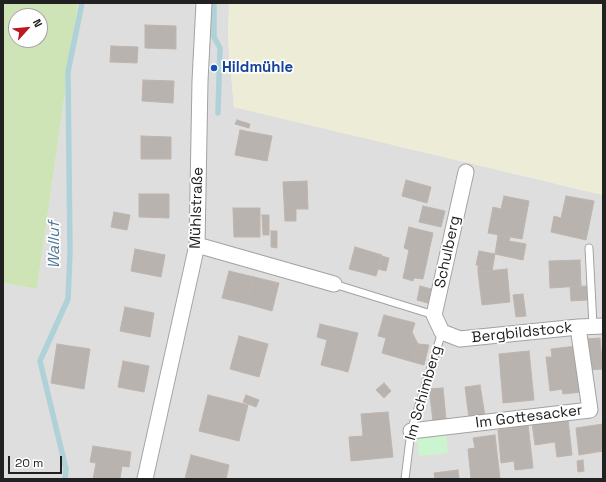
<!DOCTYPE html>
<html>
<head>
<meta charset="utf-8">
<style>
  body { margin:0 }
  #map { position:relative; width:606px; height:482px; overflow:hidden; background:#f0ede9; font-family:"Space Grotesk",sans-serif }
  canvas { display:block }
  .frame { position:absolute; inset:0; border:4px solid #212121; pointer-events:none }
  .north { position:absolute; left:8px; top:8px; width:40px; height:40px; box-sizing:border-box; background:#fff; border:1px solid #a6a6a6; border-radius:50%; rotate:63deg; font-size:11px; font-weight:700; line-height:16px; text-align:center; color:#212121 }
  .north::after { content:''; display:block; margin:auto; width:14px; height:18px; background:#ba1920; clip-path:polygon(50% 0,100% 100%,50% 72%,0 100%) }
  .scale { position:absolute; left:8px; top:456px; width:54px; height:18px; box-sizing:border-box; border:2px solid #212121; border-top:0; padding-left:5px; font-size:12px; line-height:14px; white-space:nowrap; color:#212121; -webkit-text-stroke:3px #fff; paint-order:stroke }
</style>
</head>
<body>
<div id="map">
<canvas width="606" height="482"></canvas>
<div class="frame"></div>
<div class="north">N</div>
<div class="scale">20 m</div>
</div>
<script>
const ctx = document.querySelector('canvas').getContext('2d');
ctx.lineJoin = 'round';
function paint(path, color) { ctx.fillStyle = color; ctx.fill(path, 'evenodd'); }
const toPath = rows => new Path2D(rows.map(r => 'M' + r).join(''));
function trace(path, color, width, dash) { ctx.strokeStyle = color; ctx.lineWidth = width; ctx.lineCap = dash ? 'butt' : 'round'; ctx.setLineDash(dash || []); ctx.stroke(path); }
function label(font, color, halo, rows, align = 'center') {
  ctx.font = font + ' "Space Grotesk",sans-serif'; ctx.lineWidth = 3.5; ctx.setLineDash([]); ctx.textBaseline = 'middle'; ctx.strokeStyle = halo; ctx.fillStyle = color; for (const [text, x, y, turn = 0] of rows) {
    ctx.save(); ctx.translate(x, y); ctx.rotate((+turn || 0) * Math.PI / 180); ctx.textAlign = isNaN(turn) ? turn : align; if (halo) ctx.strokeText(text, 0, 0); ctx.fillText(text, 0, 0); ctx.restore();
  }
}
paint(toPath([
  [78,3,229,3,228,39,234,107,603,195,603,479,3,479,3,283,37,289]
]), '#dfdede');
paint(toPath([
  [229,3,603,3,603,195,234,107,228,39]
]), '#ececd7');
paint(toPath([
  [3,3,78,3,37,289,3,283],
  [16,16,40,16,40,40,16,40]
]), '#cee4b6');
paint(toPath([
  [446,431,448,453,419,456,416,433]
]), '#ccf4ce');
trace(toPath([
  [214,3,214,37,220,48,218,113],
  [65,479,66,469,40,361,68,299,70,253,68,72,82,3]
]), '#afd1d8', 5.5);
const building = toPath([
  [145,25,176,26,176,49,145,48,145,25],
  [111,46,138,47,137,63,110,62,111,46],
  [143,80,174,81,173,103,142,101,143,80],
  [237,120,250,124,249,128,235,124,237,120],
  [240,130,272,136,267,161,235,155,240,130],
  [141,136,171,137,171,159,141,159,141,136],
  [406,180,431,187,427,203,402,196,406,180],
  [307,181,308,209,296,209,296,221,285,221,283,182,307,181],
  [139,194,169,194,169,218,139,217,139,194],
  [504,196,529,201,522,239,488,233,493,207,501,209,504,196],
  [566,196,594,201,586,240,551,232,554,216,561,218,566,196],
  [423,206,445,211,441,227,419,222,423,206],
  [233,208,260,208,260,237,234,237,233,208],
  [114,212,130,215,127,230,111,227,114,212],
  [262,215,269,215,269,235,263,235,262,215],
  [409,227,433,233,423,279,414,278,413,281,403,278,409,250,404,248,409,227],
  [271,231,277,231,277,248,271,247,271,231],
  [498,235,510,237,509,241,526,244,523,260,495,254,498,235],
  [355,247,382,255,376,276,349,269,355,247],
  [135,249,165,255,161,277,131,271,135,249],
  [479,251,495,254,492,271,478,272,478,265,476,265,479,251],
  [381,256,389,258,386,271,378,269,381,256],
  [580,260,581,286,550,288,549,261,580,260],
  [507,269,510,302,482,305,478,272,507,269],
  [229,271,254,277,247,304,222,298,229,271],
  [254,277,279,283,272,311,247,304,254,277],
  [420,286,435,290,431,304,417,300,420,286],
  [587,286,587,300,571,301,570,287,587,286],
  [523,294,526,316,516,317,513,295,523,294],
  [125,307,154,313,150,337,120,331,125,307],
  [384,315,415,323,412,332,418,344,413,362,382,353,386,338,378,336,384,315],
  [320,324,358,333,348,372,321,365,327,340,317,337,320,324],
  [239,336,268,344,259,377,230,369,239,336],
  [600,338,603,369,589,370,586,339,600,338],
  [57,344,90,349,84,389,51,383,57,344],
  [418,344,429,345,424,365,413,362,418,344],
  [577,346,582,392,563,394,562,389,550,391,546,357,552,357,551,349,577,346],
  [529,351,534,400,503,403,499,354,529,351],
  [123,361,149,366,144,392,118,387,123,361],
  [384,383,391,391,384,398,376,390,384,383],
  [480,385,485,416,469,418,465,387,480,385],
  [443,388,446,419,433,421,429,389,443,388],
  [208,395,248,405,239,441,199,431,208,395],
  [246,395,259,400,256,407,243,402,246,395],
  [388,412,393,457,351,461,349,437,363,436,361,414,388,412],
  [568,419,572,455,557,457,555,442,535,445,532,423,568,419],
  [528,424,533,468,515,470,514,461,501,463,498,430,513,428,512,426,528,424],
  [603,424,603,451,579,455,576,428,603,424],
  [495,435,500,479,471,479,468,449,475,448,473,438,495,435],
  [93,446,131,452,129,467,122,466,120,479,93,479,96,463,90,462,93,446],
  [191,455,229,465,226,479,204,479,186,475,191,455],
  [583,460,584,471,578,472,577,461,583,460],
  [458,470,459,479,435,479,434,473,458,470],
  [186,475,204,479,185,479,186,475]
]);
paint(building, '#b9b3af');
trace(building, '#c0b5ad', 1);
const service = toPath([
  [589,248,593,326],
  [334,284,434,315],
  [405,479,411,431,442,332]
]);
const minor = toPath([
  [466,172,434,315,442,332,460,339,578,327,603,326],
  [197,245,334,284],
  [411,431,590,410,578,327],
  [145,479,197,245,200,81,204,3]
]);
trace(service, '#a2a2a2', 9);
trace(minor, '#a2a2a2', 17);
trace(service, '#fff', 7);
trace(minor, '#fff', 15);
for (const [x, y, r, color] of [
  [214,68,4,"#1a4fb4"]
]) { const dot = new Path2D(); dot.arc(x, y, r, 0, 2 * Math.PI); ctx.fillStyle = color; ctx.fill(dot); trace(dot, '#fff', 1.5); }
label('bold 15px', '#164399', '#fff', [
  ["Hildmühle",222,68]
], 'left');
label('15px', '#212121', '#fff', [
  ["Mühlstraße",197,208,-88],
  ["Schulberg",448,252,-78],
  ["Bergbildstock",522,333,-6],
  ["Im Schimberg",424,393,-74],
  ["Im Gottesacker",529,417,-7]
]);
label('italic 16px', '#517797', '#fff', [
  ["Walluf",55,245,-90]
]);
</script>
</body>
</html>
